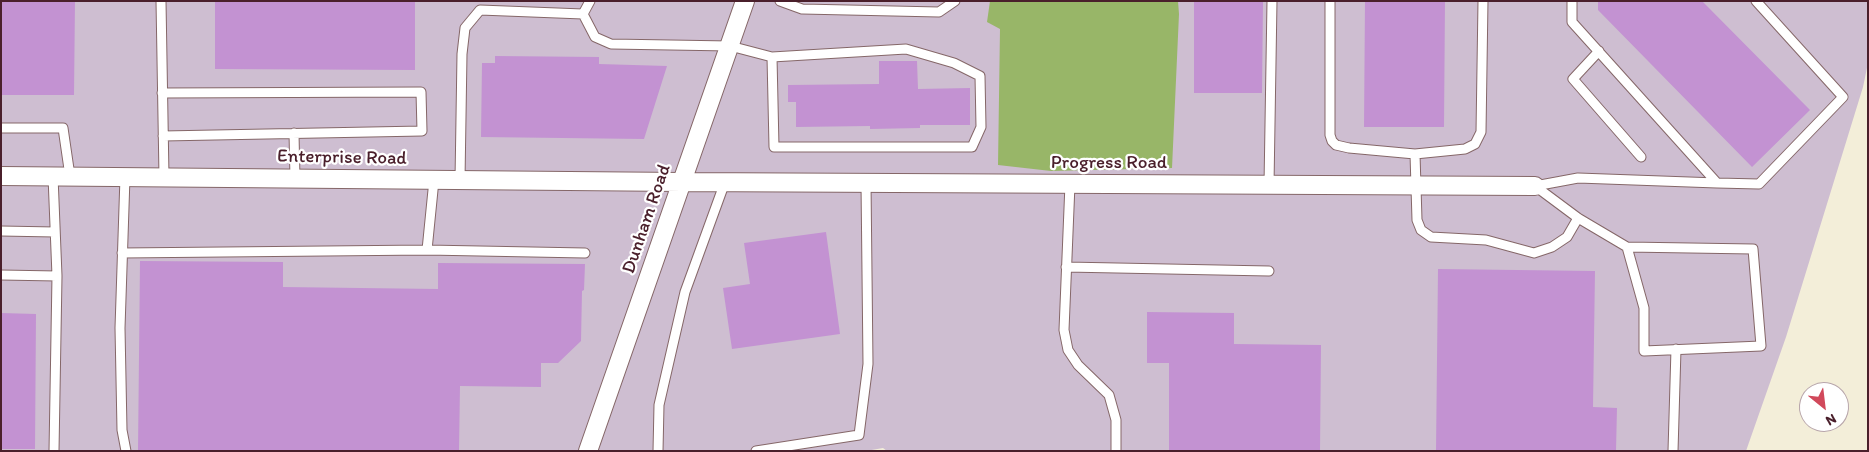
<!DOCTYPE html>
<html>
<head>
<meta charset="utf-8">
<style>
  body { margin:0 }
  #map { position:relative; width:1869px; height:452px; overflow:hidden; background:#f3eed9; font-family:Itim,sans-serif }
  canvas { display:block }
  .frame { position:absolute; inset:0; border:2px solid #4a1f2b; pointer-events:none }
  .north { position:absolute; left:1799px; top:382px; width:50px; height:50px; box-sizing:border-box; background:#fff; border:1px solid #b7a5aa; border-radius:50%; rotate:151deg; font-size:14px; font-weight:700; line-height:20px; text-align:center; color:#4a1f2b }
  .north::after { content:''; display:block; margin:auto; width:18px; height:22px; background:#d1495b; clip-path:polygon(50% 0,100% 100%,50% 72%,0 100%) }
</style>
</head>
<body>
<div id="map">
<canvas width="1869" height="452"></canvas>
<div class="frame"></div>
<div class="north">N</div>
</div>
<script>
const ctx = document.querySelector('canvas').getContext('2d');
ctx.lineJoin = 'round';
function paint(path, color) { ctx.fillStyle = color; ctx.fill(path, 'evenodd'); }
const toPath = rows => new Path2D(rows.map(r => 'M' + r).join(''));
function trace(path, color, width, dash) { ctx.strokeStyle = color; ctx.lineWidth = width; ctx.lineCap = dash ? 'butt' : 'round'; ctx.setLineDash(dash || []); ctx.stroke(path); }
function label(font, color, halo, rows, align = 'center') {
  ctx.font = font + ' Itim,sans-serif'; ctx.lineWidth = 4.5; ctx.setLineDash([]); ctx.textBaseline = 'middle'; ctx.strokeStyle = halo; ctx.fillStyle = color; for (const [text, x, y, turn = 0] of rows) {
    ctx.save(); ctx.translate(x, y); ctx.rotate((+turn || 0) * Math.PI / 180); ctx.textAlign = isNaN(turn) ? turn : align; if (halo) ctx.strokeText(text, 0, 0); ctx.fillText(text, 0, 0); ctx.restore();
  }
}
paint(toPath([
  [1,1,1868,1,1868,63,1863,87,1786,337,1746,451,887,451,883,448,866,451,1,451]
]), '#cebed1');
paint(toPath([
  [990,1,1178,1,1179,14,1172,168,1051,171,998,165,1000,29,987,22]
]), '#98b668');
paint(toPath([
  [1,1,75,1,74,95,1,95],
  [215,1,415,1,415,70,215,69],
  [1194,1,1263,1,1262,93,1194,93],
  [1365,1,1445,1,1444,127,1364,127],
  [1598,1,1702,1,1810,110,1752,167,1598,10],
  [495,56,599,57,599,64,667,66,644,139,481,137,482,63,495,63],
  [879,61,917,61,918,89,970,88,970,125,920,125,920,128,870,129,870,126,796,127,796,102,788,102,788,85,879,84],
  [826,232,840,334,732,349,723,288,750,284,744,243],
  [140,261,283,262,283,287,438,289,438,263,585,264,584,290,582,291,581,341,558,363,541,363,541,387,460,386,459,451,138,451],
  [1438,269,1595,271,1593,407,1617,408,1616,451,1436,451],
  [1147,312,1234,313,1234,344,1321,345,1320,451,1169,451,1169,363,1147,363],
  [1,313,36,314,35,449,1,449]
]), '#c392d2');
const lane = toPath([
  [161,1,164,177],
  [780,1,802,9,939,12,955,1],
  [1330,1,1330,135,1332,141,1336,145,1349,148,1415,154,1465,149,1475,144,1481,132,1483,1],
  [583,14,595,37,611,44,730,46,772,57,774,147,972,147,981,127,980,76,954,63,906,49,772,57],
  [583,14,590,1],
  [1599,51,1573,79,1641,157],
  [162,93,421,92,422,131,163,136],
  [1,128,63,128,70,176],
  [294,133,295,179],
  [1415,154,1417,220,1421,230,1431,237,1486,240,1534,253,1552,247,1567,237,1578,218],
  [53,176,57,276],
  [125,177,120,328,122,430,126,451],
  [460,180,462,54,465,28,480,10,583,14],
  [1717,183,1759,184,1843,97,1756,1],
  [1070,184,1064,330,1068,350,1078,365,1109,395,1116,420,1116,451],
  [1269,185,1272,1],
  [1535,186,1578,218,1627,247,1644,308,1644,351,1761,346,1753,249,1627,247],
  [1535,186,1578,178,1717,183,1572,22,1572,1],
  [1,231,55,232],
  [427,250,585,253],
  [122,253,427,250,434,180],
  [1066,267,1269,271],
  [1,275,57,276,54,451],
  [658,451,659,405,685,292,725,182],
  [756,451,859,435,868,364,866,183],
  [1673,451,1676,349]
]);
const street = toPath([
  [1,176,682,182,1535,186],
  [588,451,745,1]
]);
trace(lane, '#856768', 11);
trace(street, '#856768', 20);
trace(lane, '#fff', 9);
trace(street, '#fff', 18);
label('19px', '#4a1f2b', '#fff', [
  ["Enterprise Road",342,158,1],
  ["Progress Road",1109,163],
  ["Dunham Road",647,219,-71]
]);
</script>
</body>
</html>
